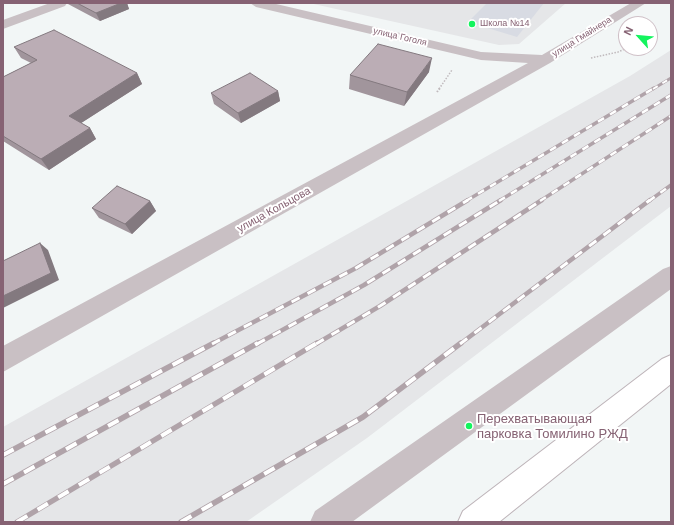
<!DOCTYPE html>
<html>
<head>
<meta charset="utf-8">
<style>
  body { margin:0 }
  #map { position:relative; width:674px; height:525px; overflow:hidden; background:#f2f6f6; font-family:Helvetica,sans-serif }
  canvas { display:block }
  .frame { position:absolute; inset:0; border:4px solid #866273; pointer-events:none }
  .north { position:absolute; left:618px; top:16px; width:40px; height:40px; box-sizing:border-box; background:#fff; border:1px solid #cfc0c7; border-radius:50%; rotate:297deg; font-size:11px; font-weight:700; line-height:16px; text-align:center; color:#866273 }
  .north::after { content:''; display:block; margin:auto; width:14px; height:18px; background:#14f45e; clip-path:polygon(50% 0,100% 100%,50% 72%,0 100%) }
</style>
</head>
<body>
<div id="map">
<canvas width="674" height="525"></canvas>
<div class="frame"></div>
<div class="north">N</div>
</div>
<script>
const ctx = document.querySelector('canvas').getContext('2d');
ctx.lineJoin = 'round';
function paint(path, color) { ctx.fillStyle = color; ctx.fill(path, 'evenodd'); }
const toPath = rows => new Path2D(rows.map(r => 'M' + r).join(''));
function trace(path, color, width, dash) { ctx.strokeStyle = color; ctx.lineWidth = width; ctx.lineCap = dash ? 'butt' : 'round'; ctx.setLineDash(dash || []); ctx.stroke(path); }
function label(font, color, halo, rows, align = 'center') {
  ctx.font = font + ' Helvetica,sans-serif'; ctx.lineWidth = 4; ctx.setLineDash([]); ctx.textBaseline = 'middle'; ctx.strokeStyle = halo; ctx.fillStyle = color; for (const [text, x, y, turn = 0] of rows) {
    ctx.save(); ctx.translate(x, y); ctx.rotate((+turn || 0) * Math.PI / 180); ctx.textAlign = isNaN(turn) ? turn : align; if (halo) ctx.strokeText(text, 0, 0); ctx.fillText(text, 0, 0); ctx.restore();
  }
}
paint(toPath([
  [309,3,566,3,519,44,499,45],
  [671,50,671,206,367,438,246,522,3,522,3,427,630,76]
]), '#e5e6e8');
paint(toPath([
  [487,3,544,3,517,37,468,22]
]), '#d8dbe3');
const major = toPath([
  [671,355,671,384,499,522,458,522,463,511,662,359,671,355]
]);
trace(major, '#bdb3b8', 2);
trace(toPath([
  [647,20,652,25,650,29],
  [650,34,653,36,650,37],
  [591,58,618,52,627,48],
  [439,89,452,70]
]), '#c0babd', 1.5, [1.5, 1.5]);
trace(toPath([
  [437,92,440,88]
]), '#c0babd', 2, [1.5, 1.5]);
paint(toPath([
  [50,3,67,3,65,6,3,29,3,20,50,3],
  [250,3,272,3,481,52,542,55,631,3,646,3,550,63,3,372,3,346,528,63,481,60,256,7,250,3],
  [671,266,671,289,352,522,310,522,315,511,663,269,671,266]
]), '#c9c0c4');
paint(major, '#fff');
const railFar3 = toPath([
  [653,89,671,78]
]);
const railFar2 = toPath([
  [466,201,654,88],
  [499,201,671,95],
  [540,201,671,116],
  [649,201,671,185]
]);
const railFar1 = toPath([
  [212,344,356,268,468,200],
  [257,344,364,285,501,200],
  [316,344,380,306,542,200],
  [460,344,650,200]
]);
const rail = toPath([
  [3,455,214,343],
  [3,484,258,343],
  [17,522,317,343],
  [181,522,363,417,461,343]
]);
trace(railFar3, '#b0a3a9', 3);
trace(railFar2, '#b0a3a9', 3.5);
trace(railFar1, '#b0a3a9', 4.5);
trace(rail, '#b0a3a9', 5.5);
trace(railFar3, '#fff', 2, [5.5]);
trace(railFar2, '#fff', 2.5, [7]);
trace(railFar1, '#fff', 3, [9]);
trace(rail, '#fff', 4, [12]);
paint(toPath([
  [68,3,127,3,129,9,100,21,68,4],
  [14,47,137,73,142,84,81,123,90,128,96,139,49,170,3,141,3,77,31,63,21,58],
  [429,72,404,106,349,89,350,75],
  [278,91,280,101,241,123,214,104,211,93],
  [150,201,156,211,132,234,99,218,92,208]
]), '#a1959c');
paint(toPath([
  [121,3,127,3,129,9,100,21,96,13],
  [432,58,429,72,404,106,407,92],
  [137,73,142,84,75,127,69,116],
  [278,91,280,101,241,123,238,113],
  [90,128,96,139,49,170,41,159],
  [150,201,156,211,132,234,125,224],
  [40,243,48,250,59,280,3,308,3,296]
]), '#83797f');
const building = toPath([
  [77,3,121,3,96,13,77,3],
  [54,30,137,73,69,116,90,128,41,159,3,136,3,77,37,60,14,47,54,30],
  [378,44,432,58,407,92,350,75,378,44],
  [250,73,278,91,238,113,211,93,250,73],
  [117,186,150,201,125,224,92,208,117,186],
  [40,243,51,273,3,296,3,261,40,243]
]);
paint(building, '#bbadb5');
trace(building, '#83797f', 1);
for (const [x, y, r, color] of [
  [472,24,4,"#14f45e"],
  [469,426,4,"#14f45e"]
]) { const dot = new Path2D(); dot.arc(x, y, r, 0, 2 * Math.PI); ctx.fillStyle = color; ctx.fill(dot); trace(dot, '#fff', 1.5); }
label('9px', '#866273', '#fff', [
  ["Школа №14",480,24]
], 'left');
label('9px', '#866273', '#fff', [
  ["улица Гоголя",400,37,13],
  ["улица Гмайнера",582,37,-32]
]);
label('11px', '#866273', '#fff', [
  ["улица Кольцова",274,210,-29]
]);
label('13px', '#866273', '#fff', [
  ["Перехватывающая",477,419],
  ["парковка Томилино РЖД",477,434]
], 'left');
</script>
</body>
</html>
